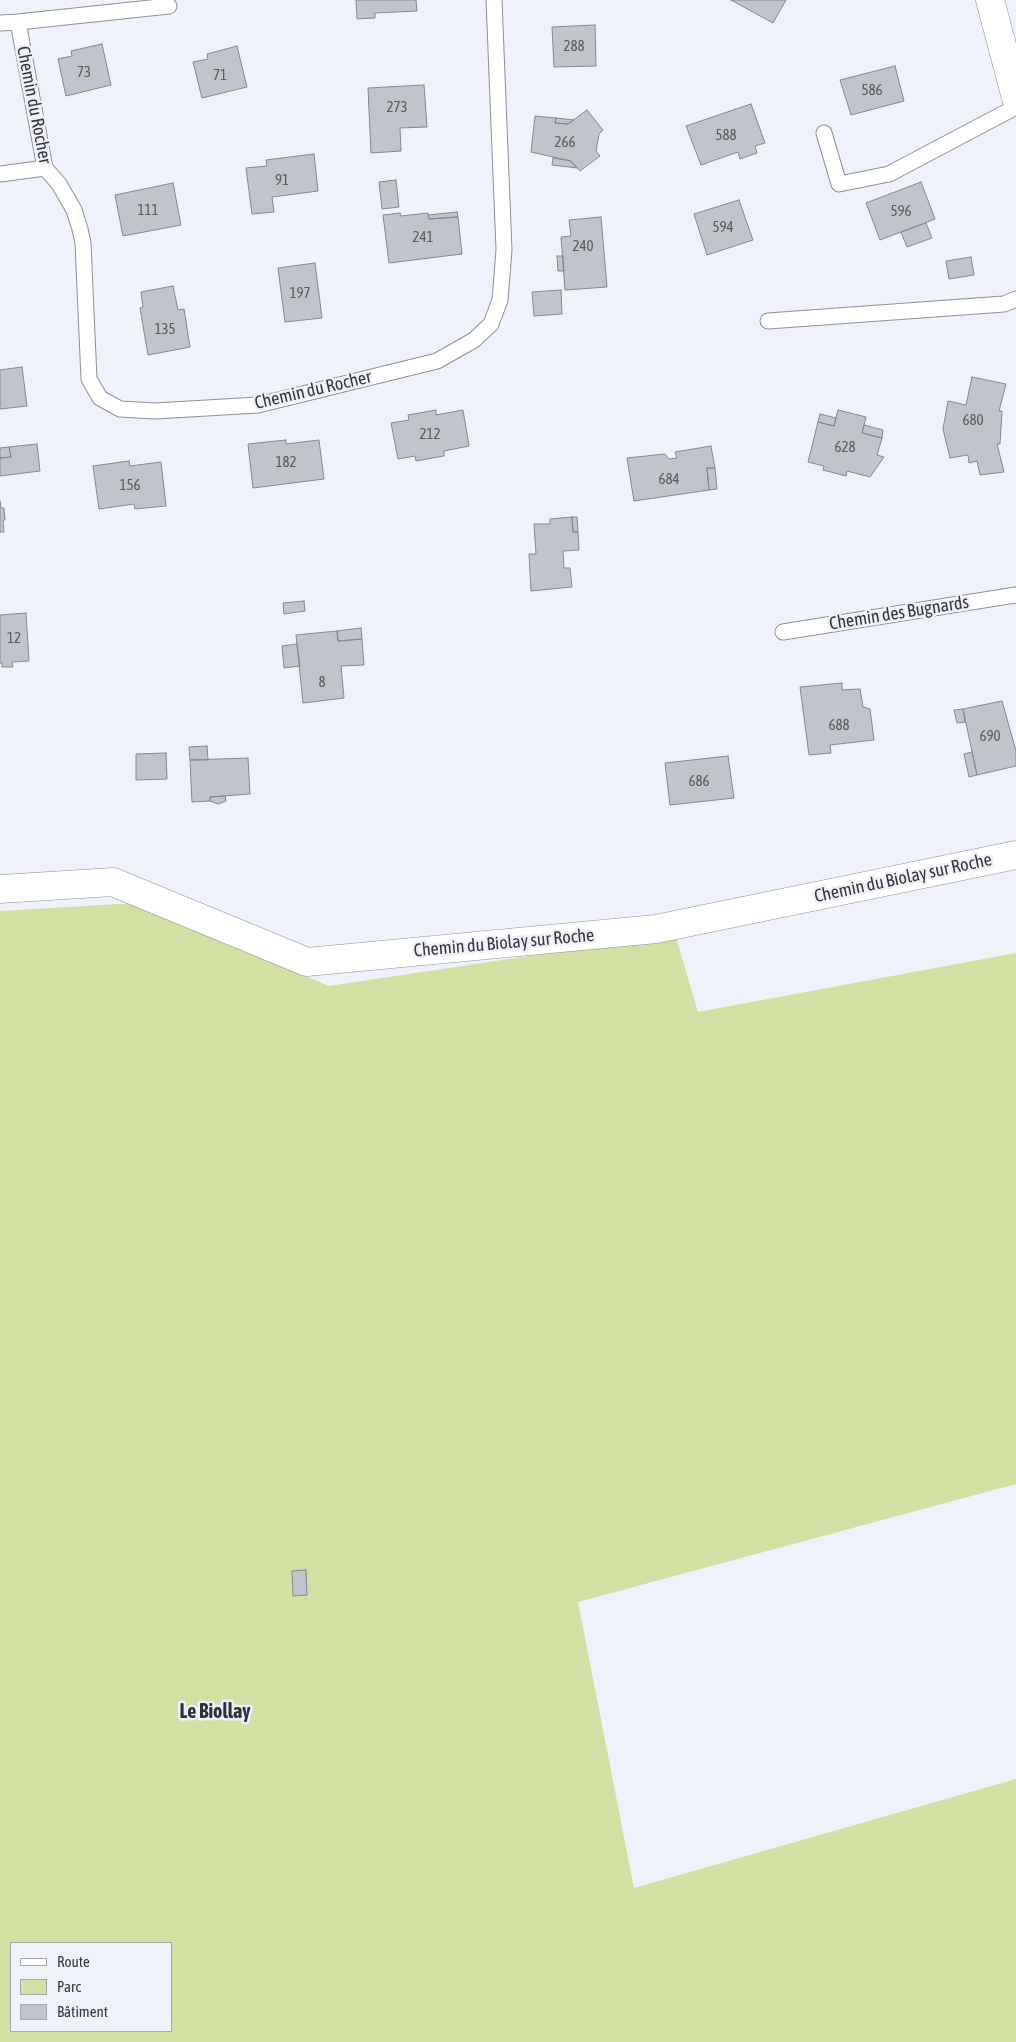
<!DOCTYPE html>
<html>
<head>
<meta charset="utf-8">
<style>
  body { margin:0 }
  #map { position:relative; width:1016px; height:2042px; overflow:hidden; background:#f0f2fb; font-family:"Asap Condensed",sans-serif }
  canvas { display:block }
  .legend { position:absolute; left:10px; top:1942px; width:162px; height:90px; box-sizing:border-box; background:#f0f2fb; border:1px solid #a6a7ae; margin:0; padding:6px 9px; list-style:none; font-size:15px; color:#37373b }
  .legend li { display:flex; align-items:center; gap:10px; height:25px }
  .legend b { width:25px; border:1px solid #a6a7ae }
</style>
</head>
<body>
<div id="map">
<canvas width="1016" height="2042"></canvas>
<ul class="legend">
<li><b style="height:6px;background:#fff"></b>Route</li>
<li><b style="height:14px;background:#d2e0a4"></b>Parc</li>
<li><b style="height:14px;background:#c2c4cc"></b>Bâtiment</li>
</ul>
</div>
<script>
const ctx = document.querySelector('canvas').getContext('2d');
ctx.lineJoin = 'round';
function paint(path, color) { ctx.fillStyle = color; ctx.fill(path, 'evenodd'); }
const toPath = rows => new Path2D(rows.map(r => 'M' + r).join(''));
function trace(path, color, width, dash) { ctx.strokeStyle = color; ctx.lineWidth = width; ctx.lineCap = dash ? 'butt' : 'round'; ctx.setLineDash(dash || []); ctx.stroke(path); }
function label(font, color, halo, rows, align = 'center') {
  ctx.font = font + ' "Asap Condensed",sans-serif'; ctx.lineWidth = 5; ctx.setLineDash([]); ctx.textBaseline = 'middle'; ctx.strokeStyle = halo; ctx.fillStyle = color; for (const [text, x, y, turn = 0] of rows) {
    ctx.save(); ctx.translate(x, y); ctx.rotate((+turn || 0) * Math.PI / 180); ctx.textAlign = isNaN(turn) ? turn : align; if (halo) ctx.strokeText(text, 0, 0); ctx.fillText(text, 0, 0); ctx.restore();
  }
}
paint(toPath([
  [136,903,329,986,675,934,698,1012,1016,953,1016,1484,578,1602,634,1888,1016,1779,1016,2042,0,2042,0,911],
  [11,1943,171,1943,171,2031,11,2031]
]), '#d2e0a4');
const building = toPath([
  [356,0,416,0,417,11,375,13,375,18,357,19,356,0],
  [731,0,786,0,773,23,731,0],
  [595,25,596,66,554,67,552,27,595,25],
  [102,44,111,85,66,96,58,59,72,56,71,51,102,44],
  [237,46,247,87,202,98,193,62,208,59,207,54,237,46],
  [895,66,904,101,851,115,840,80,895,66],
  [424,85,427,127,400,128,401,151,371,153,368,88,424,85],
  [751,104,765,143,755,146,757,153,740,159,738,152,701,165,686,126,751,104],
  [587,110,603,130,599,134,596,151,600,156,580,171,571,161,531,152,535,116,556,118,555,123,568,124,587,110],
  [556,118,574,120,568,124,555,123,556,118],
  [314,154,318,191,272,197,274,212,252,214,246,168,267,166,266,160,314,154],
  [553,158,571,161,577,168,552,165,553,158],
  [396,180,399,207,382,209,379,182,396,180],
  [921,182,935,219,880,240,866,203,921,182],
  [173,183,181,225,123,236,115,195,173,183],
  [739,200,753,240,707,255,694,214,739,200],
  [457,212,458,217,429,219,428,215,457,212],
  [400,213,401,216,428,213,429,219,458,217,462,254,389,263,383,215,400,213],
  [601,217,607,287,565,290,561,237,571,236,569,220,601,217],
  [926,223,932,238,907,247,901,232,926,223],
  [557,256,563,256,564,271,558,271,557,256],
  [971,257,974,275,949,279,946,261,971,257],
  [315,263,322,318,285,322,278,268,315,263],
  [173,286,178,310,184,309,190,347,148,355,140,308,143,307,141,292,173,286],
  [561,290,562,314,534,316,532,292,561,290],
  [22,367,27,406,0,409,0,370,22,367],
  [972,377,1006,384,999,411,1002,411,1000,444,997,444,1004,472,980,475,977,461,969,463,968,455,950,458,943,429,948,401,966,405,972,377],
  [436,410,436,415,463,410,469,446,444,451,444,456,416,461,415,456,398,459,391,423,409,420,408,415,436,410],
  [838,410,866,417,862,433,882,438,877,455,884,457,870,477,847,471,846,476,823,470,824,466,808,462,818,422,834,426,838,410],
  [820,414,836,418,834,426,818,422,820,414],
  [864,425,883,430,882,438,862,433,864,425],
  [286,440,286,444,319,440,324,479,253,488,248,444,286,440],
  [37,444,40,471,0,476,0,458,11,457,9,447,37,444],
  [711,446,715,468,707,468,709,490,634,501,627,458,665,454,669,459,677,458,675,452,711,446],
  [9,447,11,457,0,458,0,448,9,447],
  [129,461,130,466,161,462,166,506,135,509,134,504,99,509,93,466,129,461],
  [707,468,715,468,717,489,709,490,707,468],
  [0,501,1,508,4,508,5,520,3,520,4,532,0,532,0,501],
  [572,517,573,532,578,532,579,550,563,551,564,568,570,568,572,587,531,591,529,554,536,554,534,524,550,524,550,519,572,517],
  [572,517,577,517,578,532,573,532,572,517],
  [304,601,305,611,284,614,283,603,304,601],
  [26,613,29,661,12,662,13,667,2,667,2,663,0,663,0,615,26,613],
  [361,628,362,639,338,641,337,631,361,628],
  [337,631,338,641,362,639,364,665,341,666,344,698,303,703,296,635,337,631],
  [297,644,300,666,284,668,282,646,297,644],
  [842,683,842,690,860,689,863,707,870,709,874,740,830,745,831,753,809,755,800,687,842,683],
  [1002,701,1016,751,1016,766,977,775,963,709,1002,701],
  [963,709,965,722,957,723,954,710,963,709],
  [207,746,208,760,190,760,189,747,207,746],
  [972,752,977,775,969,777,964,754,972,752],
  [166,753,167,779,136,780,136,754,166,753],
  [728,756,734,798,670,805,665,763,728,756],
  [248,758,250,794,210,797,210,801,192,802,190,760,248,758],
  [225,796,226,801,218,804,210,801,210,797,225,796],
  [306,1570,307,1595,293,1596,292,1571,306,1570]
]);
paint(building, '#c2c4cc');
trace(building, '#85868f', 1);
const service = toPath([
  [18,22,169,6],
  [0,23,18,22,45,168,59,184,74,210,80,229,83,243,89,379,100,398,120,409,155,411,258,405,437,361,474,340,491,324,500,300,504,250,494,0],
  [824,133,839,184,889,174,1016,107],
  [0,174,45,168],
  [768,321,1004,304,1016,299],
  [783,632,1016,595]
]);
const minor = toPath([
  [0,889,113,882,307,962,656,929,1016,855]
]);
const tertiary = toPath([
  [990,0,1016,98]
]);
trace(service, '#8e9098', 17);
trace(minor, '#8e9098', 29);
trace(tertiary, '#8e9098', 29);
trace(service, '#fff', 15);
trace(minor, '#fff', 28);
trace(tertiary, '#fff', 28);
label('15px', '#5a5a5f', null, [
  ["288",574,46],
  ["73",84,72],
  ["71",220,75],
  ["586",872,90],
  ["273",397,107],
  ["588",726,135],
  ["266",565,142],
  ["91",282,180],
  ["111",148,210],
  ["596",901,211],
  ["594",723,227],
  ["241",423,237],
  ["240",583,246],
  ["197",300,293],
  ["135",165,329],
  ["680",973,420],
  ["212",430,434],
  ["628",845,447],
  ["182",286,462],
  ["684",669,479],
  ["156",130,485],
  ["12",14,638],
  ["8",322,682],
  ["688",839,725],
  ["690",990,736],
  ["686",699,781]
]);
label('18px', '#37373b', '#f0f2fb', [
  ["Chemin du Rocher",34,105,79],
  ["Chemin du Rocher",313,390,-13],
  ["Chemin des Bugnards",899,613,-9],
  ["Chemin du Biolay sur Roche",903,878,-12],
  ["Chemin du Biolay sur Roche",504,943,-5]
]);
label('bold 20px', '#2f3138', '#f0f2fb', [
  ["Le Biollay",215,1712]
]);
</script>
</body>
</html>
